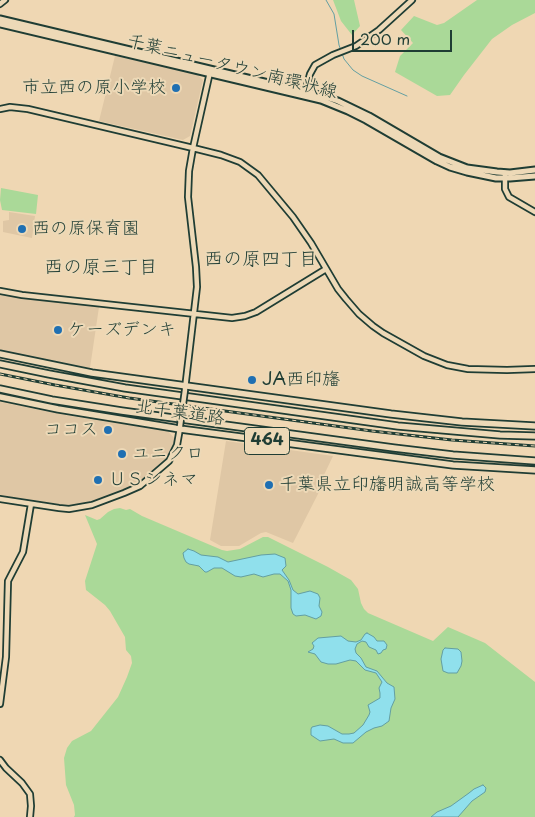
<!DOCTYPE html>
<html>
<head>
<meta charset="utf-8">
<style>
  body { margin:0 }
  #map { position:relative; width:535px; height:817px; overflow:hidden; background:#efd7b3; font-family:"Playpen Sans",sans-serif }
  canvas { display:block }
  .scale { position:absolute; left:352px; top:30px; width:100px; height:22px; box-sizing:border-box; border:2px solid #1f3d34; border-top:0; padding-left:6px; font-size:15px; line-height:18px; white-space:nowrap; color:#1f3d34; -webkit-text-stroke:4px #edd9b7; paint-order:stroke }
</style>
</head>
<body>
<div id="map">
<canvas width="535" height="817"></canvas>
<div class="scale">200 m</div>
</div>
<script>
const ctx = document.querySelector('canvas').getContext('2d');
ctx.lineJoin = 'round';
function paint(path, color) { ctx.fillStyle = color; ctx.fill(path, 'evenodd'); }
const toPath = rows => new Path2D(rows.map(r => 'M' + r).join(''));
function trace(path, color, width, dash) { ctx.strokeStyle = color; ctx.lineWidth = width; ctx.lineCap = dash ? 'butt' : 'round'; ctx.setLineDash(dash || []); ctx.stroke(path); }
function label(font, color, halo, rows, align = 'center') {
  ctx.font = font + ' "Playpen Sans","Klee One",sans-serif'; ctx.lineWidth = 4; ctx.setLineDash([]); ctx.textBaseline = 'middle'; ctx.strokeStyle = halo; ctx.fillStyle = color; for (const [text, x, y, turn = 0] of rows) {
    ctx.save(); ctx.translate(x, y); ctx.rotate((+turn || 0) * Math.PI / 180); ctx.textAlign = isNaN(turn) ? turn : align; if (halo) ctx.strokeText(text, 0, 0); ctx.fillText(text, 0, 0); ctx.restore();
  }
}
paint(toPath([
  [115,56,197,74,203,80,190,136,183,140,99,121],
  [9,212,35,216,32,238,3,232,3,221,9,220],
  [0,294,22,298,99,307,90,368,0,350],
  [0,402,70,416,168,431,175,439,173,445,167,458,158,468,143,480,127,490,81,504,65,505,0,495],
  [226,441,333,456,323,477,318,494,293,543,266,532,261,533,239,546,221,546,210,540]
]), '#dfc7a5');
paint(toPath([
  [333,0,354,0,360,26,352,35,341,21],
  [477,0,535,0,535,13,512,25,492,39,464,75,450,95,437,96,395,72,400,56,413,43,401,30,414,16,437,25,444,23],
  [1,188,38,195,36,214,2,210,0,200],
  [120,508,126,510,130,509,142,516,222,550,227,551,240,549,263,537,268,537,328,567,351,580,358,589,361,603,364,609,368,613,433,641,448,627,485,643,535,682,535,817,74,817,75,815,74,805,66,785,64,758,67,748,72,741,91,731,118,697,127,677,132,663,131,656,126,650,125,637,110,611,105,605,86,590,85,581,97,544,85,515,97,520,100,519,108,512,114,509]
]), '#aad998');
const water = toPath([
  [188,549,194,551,201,555,218,557,228,562,261,555,275,554,285,558,286,566,282,570,289,580,293,590,298,594,310,591,318,594,320,598,319,606,322,612,321,616,316,619,305,615,296,616,293,614,291,608,291,590,288,581,280,574,274,574,263,577,254,574,241,577,235,576,222,568,214,568,207,572,205,572,199,566,189,564,186,562,184,558,183,553,188,549],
  [367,633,374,637,377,641,384,641,387,645,386,649,383,650,381,653,378,654,376,650,369,647,366,642,362,641,357,644,355,649,356,653,361,658,366,667,377,671,387,683,394,687,395,699,391,708,389,721,382,726,374,728,366,732,353,743,343,743,334,739,320,741,311,735,311,729,312,727,320,725,328,726,342,734,349,734,354,733,363,725,369,715,370,712,368,705,380,698,380,693,379,688,382,682,376,673,365,670,356,661,350,660,336,664,328,664,321,662,315,654,308,652,313,649,314,646,312,643,318,638,341,636,348,641,356,642,361,640,365,634,367,633],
  [445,648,458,649,461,652,462,661,461,666,457,673,448,673,443,671,441,659,443,650,445,648],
  [483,785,486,788,485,792,472,801,458,817,431,817,437,812,451,806,469,793,474,789,483,785]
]);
paint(water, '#90e0ec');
trace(water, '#639fa2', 1);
trace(toPath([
  [326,0,334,14,339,45,344,59,353,70,362,76,407,96]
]), '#639fa2', 1);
const tertiary = toPath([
  [0,4,5,0],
  [305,93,310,74,315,65,333,55,356,46,379,30,412,0],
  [0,109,10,107,28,109,193,148,221,155,240,162,258,175,293,217,311,243,338,289,346,299,359,314,373,326,383,333,424,356,447,365,468,369,507,370,535,369],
  [505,173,505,189,509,197,535,212],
  [0,291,22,295,232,318,245,316,256,312,326,269],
  [185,389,197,287,196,267,188,197,189,171,193,148,210,72],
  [0,499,59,508,69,509,92,505,124,493,140,486,169,461,177,445,180,428],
  [0,704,6,657,8,581,23,552,31,504],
  [0,760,6,768,22,783,30,794,31,806,30,817]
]);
const secondary = toPath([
  [0,19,323,96,338,101,369,116,439,157,467,168,497,172,510,173,535,170],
  [0,24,321,100,348,111,366,120,437,161,450,167,467,172,496,178,510,178,535,176]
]);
const trunk = toPath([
  [0,354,92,373,391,414,462,422,535,426],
  [0,364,49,374,125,388,398,426,500,435,535,436],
  [0,389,52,400,122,411,394,448,453,455,535,461],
  [0,397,58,409,180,429,453,465,535,470]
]);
trace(tertiary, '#1f3d34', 8);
trace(secondary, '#1f3d34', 9);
trace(trunk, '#1f3d34', 9);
trace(tertiary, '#edd9b7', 4.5);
trace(secondary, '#edd9b7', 5);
trace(trunk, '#edd9b7', 5.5);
const rail = toPath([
  [0,374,55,385,129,398,372,431,452,440,535,446]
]);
trace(rail, '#1f3d34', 3);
trace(rail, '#edd9b7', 1, [4]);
const tertiaryBridge = toPath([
  [180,426,185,390]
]);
trace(tertiaryBridge, '#1f3d34', 8, []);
trace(tertiaryBridge, '#edd9b7', 4.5);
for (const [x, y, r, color] of [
  [176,88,5,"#1f6fb2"],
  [22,229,5,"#1f6fb2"],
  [58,330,5,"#1f6fb2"],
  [252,380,5,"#1f6fb2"],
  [108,430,5,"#1f6fb2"],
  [122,454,5,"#1f6fb2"],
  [98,480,5,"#1f6fb2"],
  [269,485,5,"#1f6fb2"]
]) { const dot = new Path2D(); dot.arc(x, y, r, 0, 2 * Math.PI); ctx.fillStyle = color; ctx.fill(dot); trace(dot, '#edd9b7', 2); }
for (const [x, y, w] of [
  [267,441,45]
]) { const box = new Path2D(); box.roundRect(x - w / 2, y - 13.5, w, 27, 4); ctx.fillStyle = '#edd9b7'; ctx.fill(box); trace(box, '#1f3d34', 1); }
label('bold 16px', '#1f3d34', null, [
  ["464",267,441]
]);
label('18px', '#1f3d34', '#edd9b7', [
  ["千葉ニュータウン南環状線",232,67,14],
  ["北千葉道路",180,413,8]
]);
label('18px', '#1f3d34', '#edd9b7', [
  ["市立西の原小学校",166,88,"right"],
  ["西の原保育園",32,229],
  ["ケーズデンキ",68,330],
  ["JA西印旛",262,380],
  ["ココス",98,430,"right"],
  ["ユニクロ",132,454],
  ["ＵＳシネマ",108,480],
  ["千葉県立印旛明誠高等学校",279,485]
], 'left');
label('19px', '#1f3d34', '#edd9b7', [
  ["西の原四丁目",261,260],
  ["西の原三丁目",101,268]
]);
</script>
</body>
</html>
